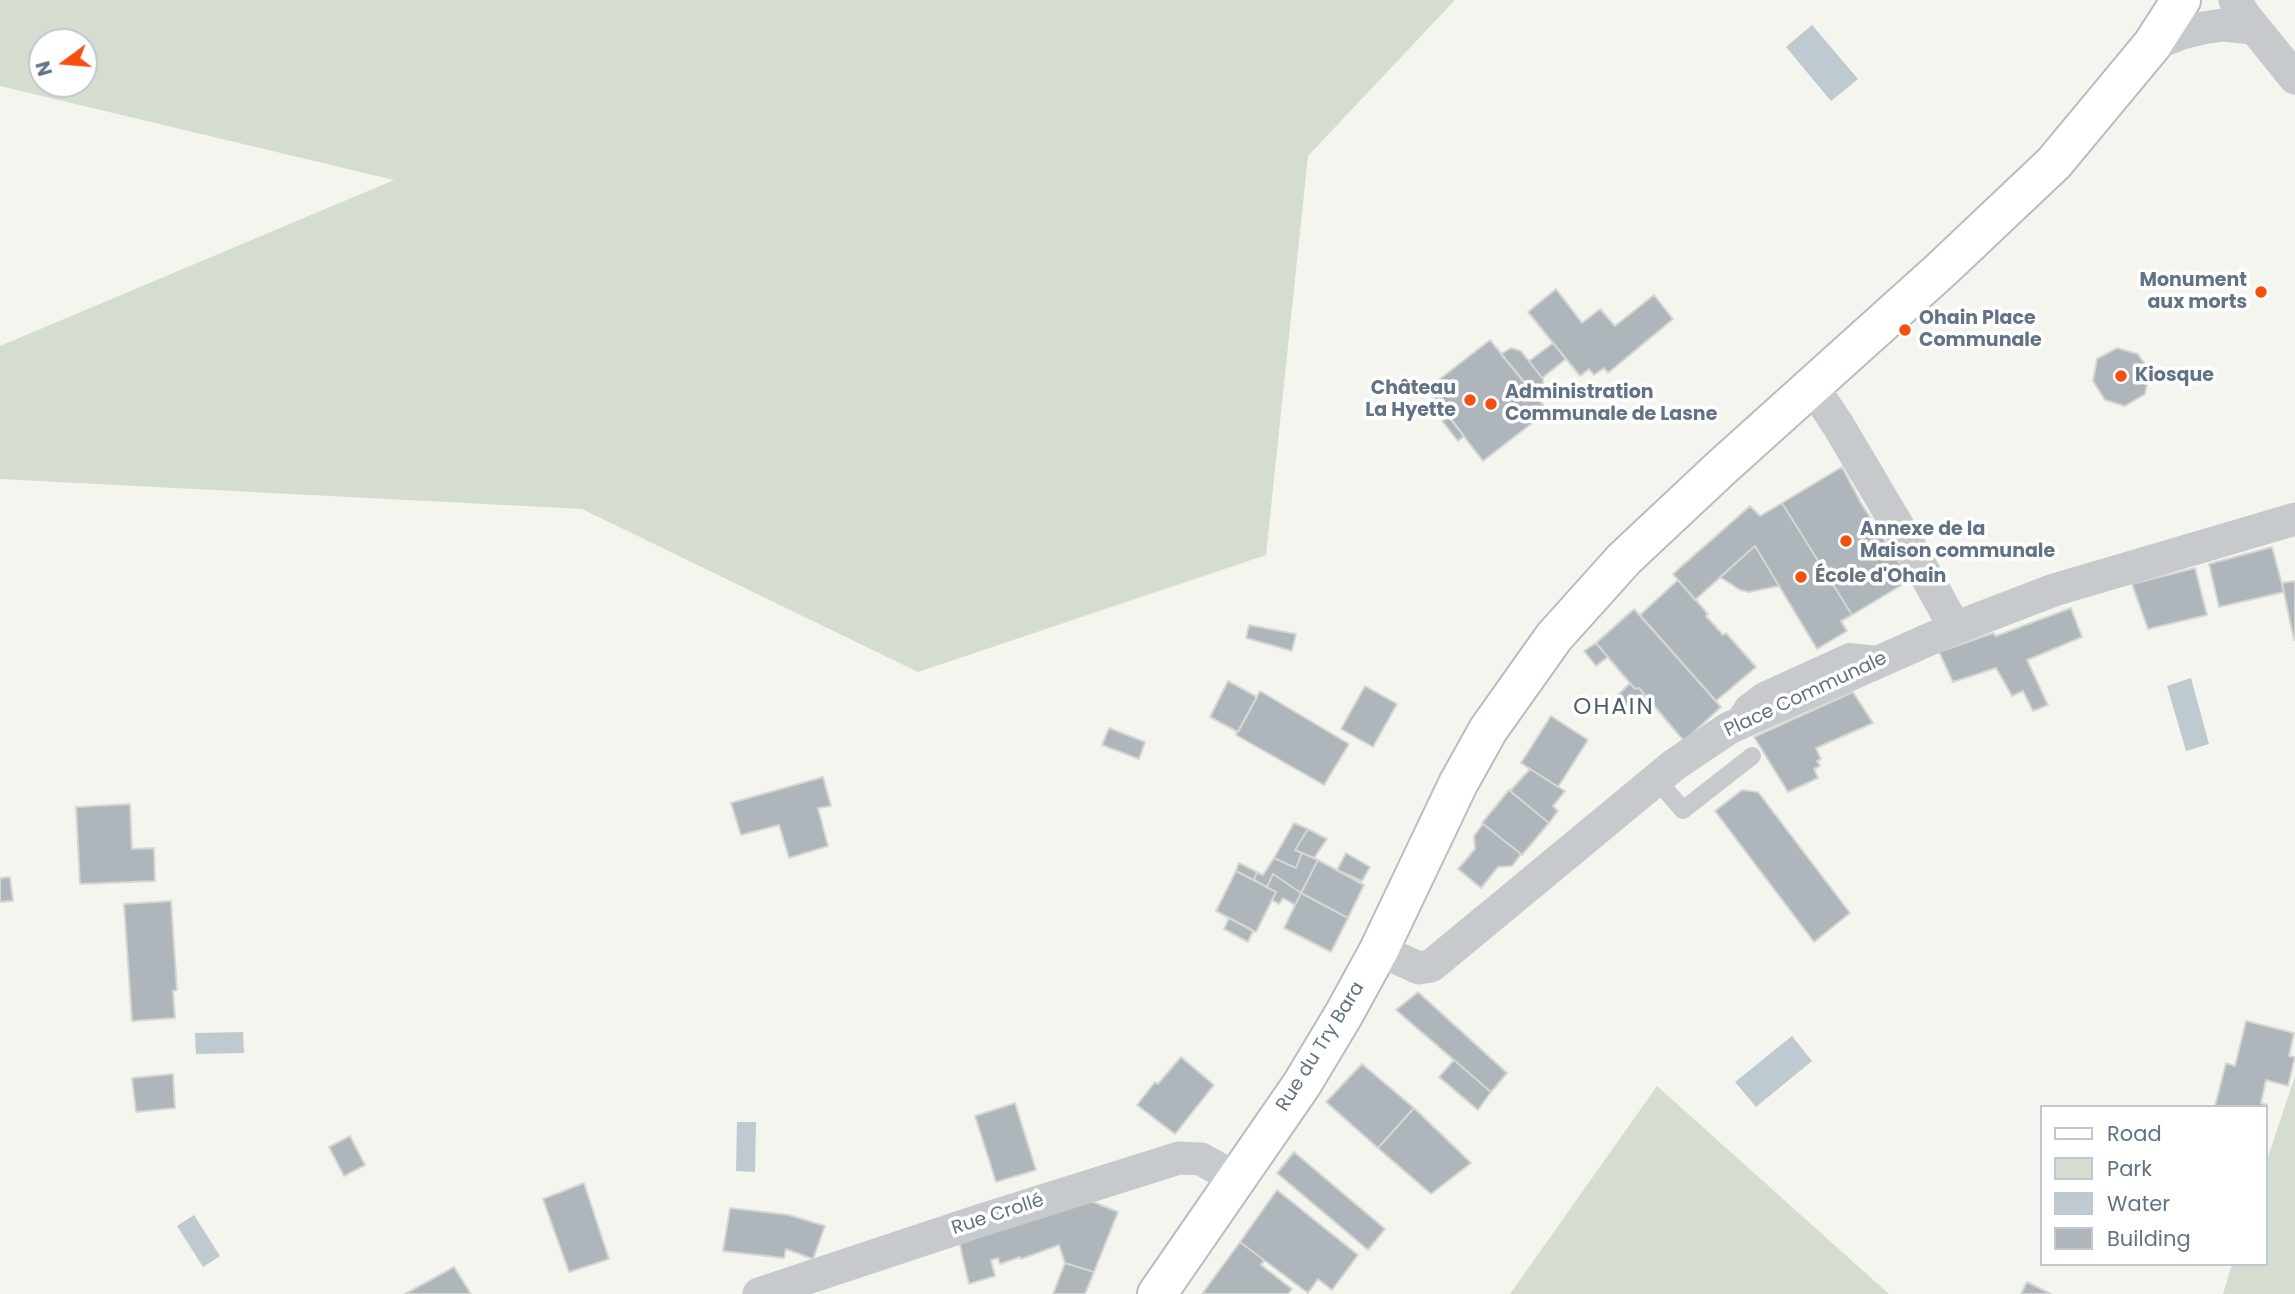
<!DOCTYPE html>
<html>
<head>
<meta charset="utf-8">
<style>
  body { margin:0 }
  #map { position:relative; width:2295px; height:1294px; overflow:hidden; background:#f5f5f0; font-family:Poppins,sans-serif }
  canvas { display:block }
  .legend { position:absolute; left:2040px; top:1105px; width:228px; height:161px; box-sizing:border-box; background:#fff; border:2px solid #c0c7ce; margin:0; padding:9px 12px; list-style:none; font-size:21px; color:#617385 }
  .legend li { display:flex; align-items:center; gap:14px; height:35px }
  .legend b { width:35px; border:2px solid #c0c7ce }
  .north { position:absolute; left:28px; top:28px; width:70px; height:70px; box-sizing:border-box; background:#fff; border:2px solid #c0c7ce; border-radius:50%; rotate:254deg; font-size:19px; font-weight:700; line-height:28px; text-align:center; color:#617385 }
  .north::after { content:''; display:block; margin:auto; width:24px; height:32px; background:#f44f11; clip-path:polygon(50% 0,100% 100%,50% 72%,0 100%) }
</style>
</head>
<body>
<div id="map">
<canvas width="2295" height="1294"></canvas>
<ul class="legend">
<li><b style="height:9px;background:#fff"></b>Road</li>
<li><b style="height:19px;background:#d5ddd1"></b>Park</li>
<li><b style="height:19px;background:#bfcad0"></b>Water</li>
<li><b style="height:19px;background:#aeb6bb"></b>Building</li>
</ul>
<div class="north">N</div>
</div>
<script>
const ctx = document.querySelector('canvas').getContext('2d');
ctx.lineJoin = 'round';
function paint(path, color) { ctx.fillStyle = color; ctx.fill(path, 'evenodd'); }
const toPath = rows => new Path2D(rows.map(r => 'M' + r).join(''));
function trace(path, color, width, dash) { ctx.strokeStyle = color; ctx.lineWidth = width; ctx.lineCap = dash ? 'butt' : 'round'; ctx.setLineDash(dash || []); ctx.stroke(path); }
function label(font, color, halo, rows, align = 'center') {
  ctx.font = font + ' Poppins,sans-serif'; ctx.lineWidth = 7; ctx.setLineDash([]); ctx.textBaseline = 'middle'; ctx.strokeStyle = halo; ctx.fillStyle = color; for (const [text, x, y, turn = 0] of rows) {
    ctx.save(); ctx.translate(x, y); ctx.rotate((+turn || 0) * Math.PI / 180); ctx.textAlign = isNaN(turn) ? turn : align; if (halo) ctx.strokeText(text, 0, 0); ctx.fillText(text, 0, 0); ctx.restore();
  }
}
paint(toPath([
  [0,0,1455,0,1308,156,1266,555,918,672,582,509,0,479,0,346,394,180,0,86],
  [42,42,84,42,84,84,42,84],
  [2295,1076,2295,1294,2223,1294,2232,1264,2265,1264,2265,1166],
  [1657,1086,1889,1294,1510,1294]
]), '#d5ddd1');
paint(toPath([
  [1812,25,1858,79,1831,101,1786,47],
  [2191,678,2209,744,2186,751,2167,686],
  [243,1032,244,1053,196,1054,195,1033],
  [1792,1036,1812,1061,1756,1107,1735,1082],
  [737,1122,756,1122,755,1172,736,1171],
  [194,1215,220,1256,203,1267,177,1226]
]), '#bfcad0');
const building = toPath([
  [1556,289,1582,323,1600,309,1615,326,1654,295,1673,319,1608,373,1604,368,1594,375,1589,369,1580,376,1528,312,1556,289],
  [1490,340,1548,411,1483,461,1427,389,1490,340],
  [1553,343,1566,359,1542,378,1529,361,1553,343],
  [1511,348,1521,351,1543,379,1543,390,1536,397,1501,354,1511,348],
  [2117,348,2138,354,2150,372,2145,394,2125,406,2105,400,2093,381,2097,359,2117,348],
  [1449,416,1464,436,1458,441,1442,421,1449,416],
  [1842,467,1861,503,1910,580,1852,615,1782,503,1842,467],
  [1782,503,1852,615,1841,621,1847,631,1817,649,1755,546,1695,600,1673,574,1750,506,1760,516,1782,503],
  [1755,546,1779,586,1749,592,1740,590,1720,577,1755,546],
  [2272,547,2284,592,2219,607,2209,564,2272,547],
  [2195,568,2207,615,2148,629,2132,584,2195,568],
  [1678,580,1708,614,1706,616,1723,635,1726,633,1756,667,1716,701,1640,615,1678,580],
  [2295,581,2295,639,2294,640,2282,583,2295,581],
  [2071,608,2082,637,2027,660,2048,705,2033,711,2023,691,2012,696,1996,668,1953,682,1939,652,1993,633,1996,636,2071,608],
  [1634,609,1721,707,1684,741,1639,688,1635,689,1596,643,1634,609],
  [1249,625,1296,634,1292,651,1246,638,1249,625],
  [1596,643,1608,657,1596,666,1584,651,1596,643],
  [1228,681,1257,697,1238,732,1210,717,1228,681],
  [1630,683,1635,689,1639,688,1646,698,1629,711,1616,697,1630,683],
  [1365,686,1397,704,1373,747,1341,729,1365,686],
  [1260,691,1349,744,1324,785,1236,735,1260,691],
  [1853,692,1873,723,1816,748,1821,759,1817,761,1820,766,1814,769,1818,778,1788,792,1754,737,1853,692],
  [1551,716,1588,740,1558,787,1521,763,1551,716],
  [1109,728,1145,742,1139,759,1102,745,1109,728],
  [1530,769,1565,791,1553,806,1558,811,1549,823,1510,791,1530,769],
  [823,777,831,806,818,808,828,846,789,858,779,825,741,835,731,803,823,777],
  [1509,790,1549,823,1522,855,1482,823,1509,790],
  [1742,790,1758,792,1850,913,1814,942,1715,811,1742,790],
  [130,804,132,849,154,848,155,881,80,884,76,807,130,804],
  [1294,823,1308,829,1295,850,1302,853,1296,868,1274,858,1294,823],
  [1483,824,1521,854,1512,866,1498,867,1481,888,1458,869,1475,849,1474,836,1483,824],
  [1308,829,1327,839,1314,858,1295,850,1308,829],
  [1302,853,1318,860,1301,893,1273,874,1267,887,1254,880,1257,872,1263,875,1274,858,1296,868,1302,853],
  [1346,853,1370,867,1362,881,1337,870,1346,853],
  [1318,860,1364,885,1348,918,1301,893,1318,860],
  [1239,863,1257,872,1254,880,1236,871,1239,863],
  [1236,871,1276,892,1256,932,1216,911,1236,871],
  [1273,874,1301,893,1295,905,1283,898,1279,904,1272,900,1276,892,1267,887,1273,874],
  [10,877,13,901,0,902,0,878,10,877],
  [1301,893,1348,918,1331,952,1284,928,1301,893],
  [171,901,177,990,173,991,175,1018,132,1021,124,904,171,901],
  [1229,918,1253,931,1248,942,1224,929,1229,918],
  [1418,992,1507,1073,1491,1092,1396,1010,1418,992],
  [2246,1021,2294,1033,2289,1056,2295,1057,2288,1086,2266,1080,2261,1103,2267,1105,2265,1112,2265,1107,2215,1106,2226,1063,2235,1066,2246,1021],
  [1181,1057,1214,1085,1175,1134,1137,1105,1155,1082,1158,1084,1181,1057],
  [1454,1060,1491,1092,1478,1110,1439,1077,1454,1060],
  [1362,1064,1414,1108,1378,1148,1326,1102,1362,1064],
  [173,1074,175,1108,136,1112,132,1078,173,1074],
  [1015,1103,1036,1170,996,1182,975,1116,1015,1103],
  [1414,1108,1471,1163,1431,1194,1378,1148,1414,1108],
  [350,1136,365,1165,344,1176,329,1147,350,1136],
  [1294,1152,1385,1229,1368,1250,1277,1173,1294,1152],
  [584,1183,609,1259,569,1272,543,1199,584,1183],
  [1277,1190,1358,1255,1332,1290,1318,1279,1308,1293,1240,1242,1277,1190],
  [1091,1201,1118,1212,1094,1272,1065,1263,1059,1245,1021,1259,1020,1257,1000,1264,998,1258,991,1260,995,1276,969,1284,959,1241,1091,1201],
  [730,1208,789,1215,825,1226,813,1259,786,1249,784,1258,723,1251,730,1208],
  [1240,1242,1264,1260,1261,1265,1292,1289,1288,1294,1202,1294,1240,1242],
  [1065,1263,1094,1272,1085,1294,1053,1294,1065,1263],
  [454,1267,471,1294,405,1294,454,1267],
  [2027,1282,2051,1294,2021,1294,2027,1282]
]);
paint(building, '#aeb6bb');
trace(building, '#d6d6d3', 2);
const secondary = toPath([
  [1157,1294,1302,1084,1344,1014,1379,950,1458,784,1488,730,1554,637,1624,559,1721,468,1942,269,2054,163,2152,45,2181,0]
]);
trace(secondary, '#b8bdc2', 42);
trace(toPath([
  [1735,719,1744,705,1761,692,1849,652,1878,655],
  [1657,780,1683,810,1752,756]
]), '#c7cacd', 18);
trace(toPath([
  [2235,0,2244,15,2295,78],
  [2152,45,2182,33,2203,28,2223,25,2253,28],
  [1812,386,1838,425,1909,545,1955,628],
  [1379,950,1419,968,1431,966,1674,765,1729,728,1955,628,2054,590,2295,519],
  [759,1294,982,1220,1179,1158,1201,1159,1235,1178]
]), '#c7cacd', 33);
trace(secondary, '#fff', 38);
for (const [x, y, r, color] of [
  [2261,292,7,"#f44f11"],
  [1905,330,7,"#f44f11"],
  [2121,376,7,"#f44f11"],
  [1470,400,7,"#f44f11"],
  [1491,404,7,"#f44f11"],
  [1846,541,7,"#f44f11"],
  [1801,577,7,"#f44f11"]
]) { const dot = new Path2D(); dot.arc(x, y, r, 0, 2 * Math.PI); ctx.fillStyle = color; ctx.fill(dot); trace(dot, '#fff', 2.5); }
label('bold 19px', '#617385', '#fff', [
  ["Monument",2247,281,"right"],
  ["aux morts",2247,303,"right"],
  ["Ohain Place",1919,319],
  ["Communale",1919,341],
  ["Kiosque",2135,376],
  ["Château",1456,389,"right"],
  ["La Hyette",1456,411,"right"],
  ["Administration",1505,393],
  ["Communale de Lasne",1505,415],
  ["Annexe de la",1860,530],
  ["Maison communale",1860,552],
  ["École d'Ohain",1815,577]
], 'left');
label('19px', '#617385', '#fff', [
  ["Place Communale",1806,695,-25],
  ["Rue du Try Bara",1321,1047,-58],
  ["Rue Crollé",998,1215,-18]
]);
ctx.letterSpacing = '2px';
label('23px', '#4f5c69', '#fff', [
  ["OHAIN",1614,708]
]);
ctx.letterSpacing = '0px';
</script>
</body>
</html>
